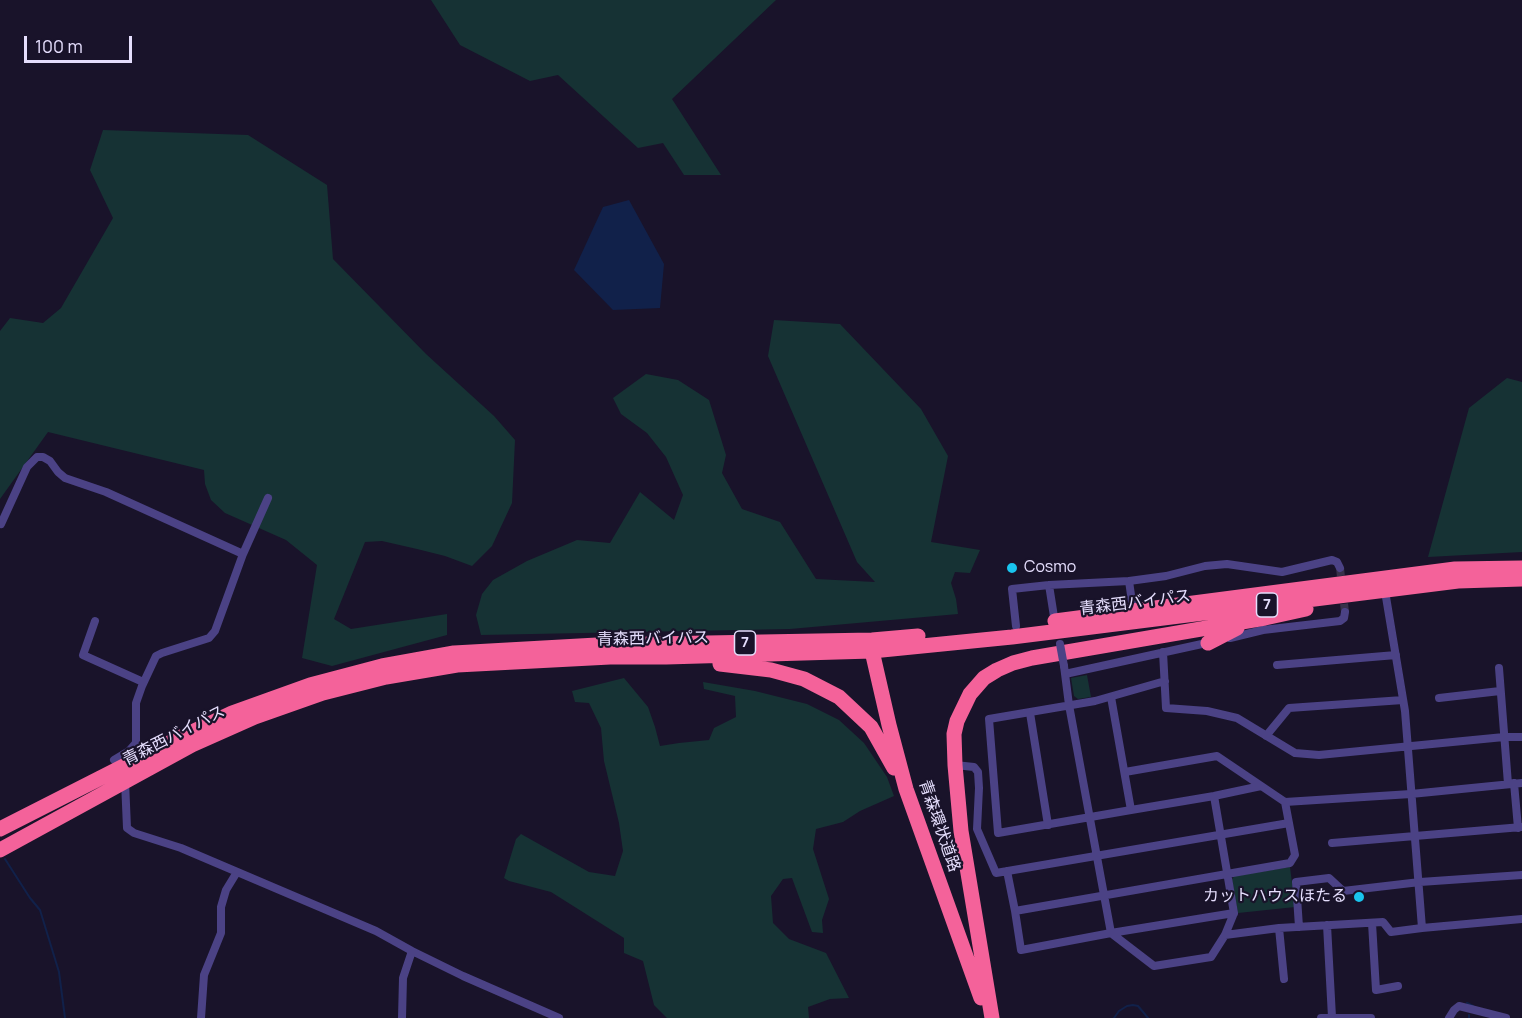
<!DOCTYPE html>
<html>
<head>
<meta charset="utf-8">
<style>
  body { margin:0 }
  #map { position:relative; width:1522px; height:1018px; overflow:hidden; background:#19132a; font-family:Manrope,sans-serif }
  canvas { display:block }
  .scale { position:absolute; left:24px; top:36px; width:108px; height:27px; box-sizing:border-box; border:3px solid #e5defd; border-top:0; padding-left:8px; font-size:18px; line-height:21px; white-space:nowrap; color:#e5defd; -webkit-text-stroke:4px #19132a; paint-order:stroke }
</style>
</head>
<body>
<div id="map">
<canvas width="1522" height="1018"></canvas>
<div class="scale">100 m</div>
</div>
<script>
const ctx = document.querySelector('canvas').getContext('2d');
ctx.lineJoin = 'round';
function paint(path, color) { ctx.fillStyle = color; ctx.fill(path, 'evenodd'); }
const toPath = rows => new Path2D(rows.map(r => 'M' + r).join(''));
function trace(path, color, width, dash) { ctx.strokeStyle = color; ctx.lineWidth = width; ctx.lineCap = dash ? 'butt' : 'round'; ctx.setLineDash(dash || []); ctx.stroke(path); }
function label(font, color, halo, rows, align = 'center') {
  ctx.font = font + ' Manrope,"Noto Sans JP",sans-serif'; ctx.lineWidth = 4.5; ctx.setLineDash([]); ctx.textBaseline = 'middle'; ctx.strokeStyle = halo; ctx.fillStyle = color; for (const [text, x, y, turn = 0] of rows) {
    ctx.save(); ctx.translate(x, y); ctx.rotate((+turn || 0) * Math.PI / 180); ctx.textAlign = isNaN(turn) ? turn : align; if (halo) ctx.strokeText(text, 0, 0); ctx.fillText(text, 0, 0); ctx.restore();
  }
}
paint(toPath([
  [431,0,776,0,672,99,721,175,684,175,663,143,638,148,558,75,530,81,460,45],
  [103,130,248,135,327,185,333,259,426,354,494,416,515,440,512,503,492,546,472,566,445,556,417,549,382,541,365,542,334,619,351,629,447,614,447,635,332,666,302,658,317,565,286,540,225,513,211,500,205,484,204,470,48,432,0,499,0,331,10,318,43,323,61,308,113,218,90,170],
  [774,320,840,324,921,409,948,456,931,542,980,550,970,573,955,572,951,583,956,599,958,614,790,629,481,635,476,615,482,594,493,580,527,561,577,540,610,543,640,492,674,520,683,495,666,457,647,433,621,414,613,398,646,374,678,380,709,400,726,455,722,473,742,509,780,522,816,579,875,582,857,562,768,356],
  [1507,378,1522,382,1522,552,1428,557,1469,408],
  [1087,675,1091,697,1078,699,1074,696,1071,678],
  [624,678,648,707,655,727,660,746,679,743,709,740,714,728,736,717,735,696,704,689,703,682,755,691,807,704,839,720,864,743,887,777,894,796,860,811,843,822,816,829,813,849,829,899,822,920,823,933,812,932,792,878,783,879,771,896,773,923,789,939,826,953,849,998,830,999,808,1007,809,1018,667,1018,654,1005,643,961,624,953,624,938,551,892,509,881,504,878,516,839,521,834,589,872,615,876,623,851,619,823,604,761,601,728,589,703,575,702,572,691],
  [1290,867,1295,907,1238,913,1232,880,1234,876]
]), '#163234');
paint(toPath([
  [629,200,664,264,660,308,613,310,574,270,603,207]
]), '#11214a');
trace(toPath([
  [5,859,30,898,40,910,59,972,65,1018],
  [1467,1003,1473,1006],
  [1114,1018,1119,1011,1127,1006,1133,1005,1138,1006,1148,1018],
  [1469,1018,1469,1015]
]), '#11214a', 2);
trace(toPath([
  [1340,568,1345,612]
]), '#38314a', 8, [8, 4]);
trace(toPath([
  [1,524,27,467,37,457,43,457,50,461,58,472,65,478,106,492,243,554],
  [1129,581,1133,609],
  [1049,585,1055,623],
  [1385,591,1405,711,1422,928,1522,919],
  [95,621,83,655,143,682],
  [1016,626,1012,589,1049,585,1129,581,1166,576,1205,566,1227,564,1282,572,1332,560,1337,562,1340,568],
  [1230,638,1263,630,1340,621,1344,618,1345,612],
  [1163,652,1166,708,1207,711,1237,718,1295,753,1319,755,1504,737,1522,737],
  [1277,665,1396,655],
  [1064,666,1069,705,1111,933,1154,966,1211,957,1225,935,1234,913,1214,796],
  [1499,668,1508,784],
  [1065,674,1211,642],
  [1165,681,1095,701,989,719,998,833,1131,810,1214,796,1261,786],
  [1111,697,1131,810],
  [1439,698,1500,691],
  [1030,713,1048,825],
  [1266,736,1289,708,1403,700],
  [114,760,129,751,136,743,136,703,142,686,156,656,162,653,209,638,215,631,243,554,268,498],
  [955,765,974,767,978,772,979,788,977,829,996,873,1289,823],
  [1125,772,1217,756,1285,802,1411,794,1522,783],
  [125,781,127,828,134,833,181,848,376,931,412,951,463,976,559,1018],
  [1514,783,1518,828],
  [1332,843,1522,827],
  [1007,871,1015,911,1021,950,1111,933,1234,913],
  [1015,911,1290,863,1295,855,1285,802],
  [1372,923,1376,990,1398,986],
  [1327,925,1332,1017],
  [1299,927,1296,882,1329,878,1343,891,1420,882,1522,875],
  [1279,928,1284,979],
  [1225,935,1279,928,1383,922,1391,932,1422,928],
  [201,1018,204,975,221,933,221,907,226,890,237,872],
  [402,1018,403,978,412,951],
  [1321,1018,1371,1018],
  [1449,1018,1454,1010,1459,1006,1506,1018]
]), '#4b4285', 8);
trace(toPath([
  [1055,621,1455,569,1522,568],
  [872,643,872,651,889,725,906,789,981,998],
  [1208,643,1237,628],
  [720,664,771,670,804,679,839,697,871,727,894,768],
  [0,829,175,740,232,713,310,685,382,666,454,653,597,645,872,640,918,636],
  [0,850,192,745,255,717,323,693,386,677,457,665,610,657,666,657,872,651,1012,637,1458,581,1522,579],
  [992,1018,961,831,955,765,954,734,957,721,970,694,984,678,997,670,1013,663,1032,658,1265,618,1306,609]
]), '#f4629a', 15);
trace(toPath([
  [1060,644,1064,666]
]), '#4b4285', 8);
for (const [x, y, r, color] of [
  [1012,568,6,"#19c4ee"],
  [1359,897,6,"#19c4ee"]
]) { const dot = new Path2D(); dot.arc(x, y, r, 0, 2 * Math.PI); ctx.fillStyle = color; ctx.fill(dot); trace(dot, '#19132a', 2); }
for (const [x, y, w] of [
  [1267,605,21],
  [745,643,21]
]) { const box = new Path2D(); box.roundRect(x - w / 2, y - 12, w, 24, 4.5); ctx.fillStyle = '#19132a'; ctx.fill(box); trace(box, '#e5defd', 1.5); }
label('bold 15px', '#e5defd', null, [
  ["7",1267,605],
  ["7",745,643]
]);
label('16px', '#e5defd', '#19132a', [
  ["Cosmo",1024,568],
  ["カットハウスほたる",1347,897,"right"]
], 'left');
label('16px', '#e5defd', '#19132a', [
  ["青森西バイパス",1135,603,-7],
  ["青森西バイパス",653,639,-1],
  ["青森西バイパス",174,736,-27],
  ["青森環状道路",939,826,71]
]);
</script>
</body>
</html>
